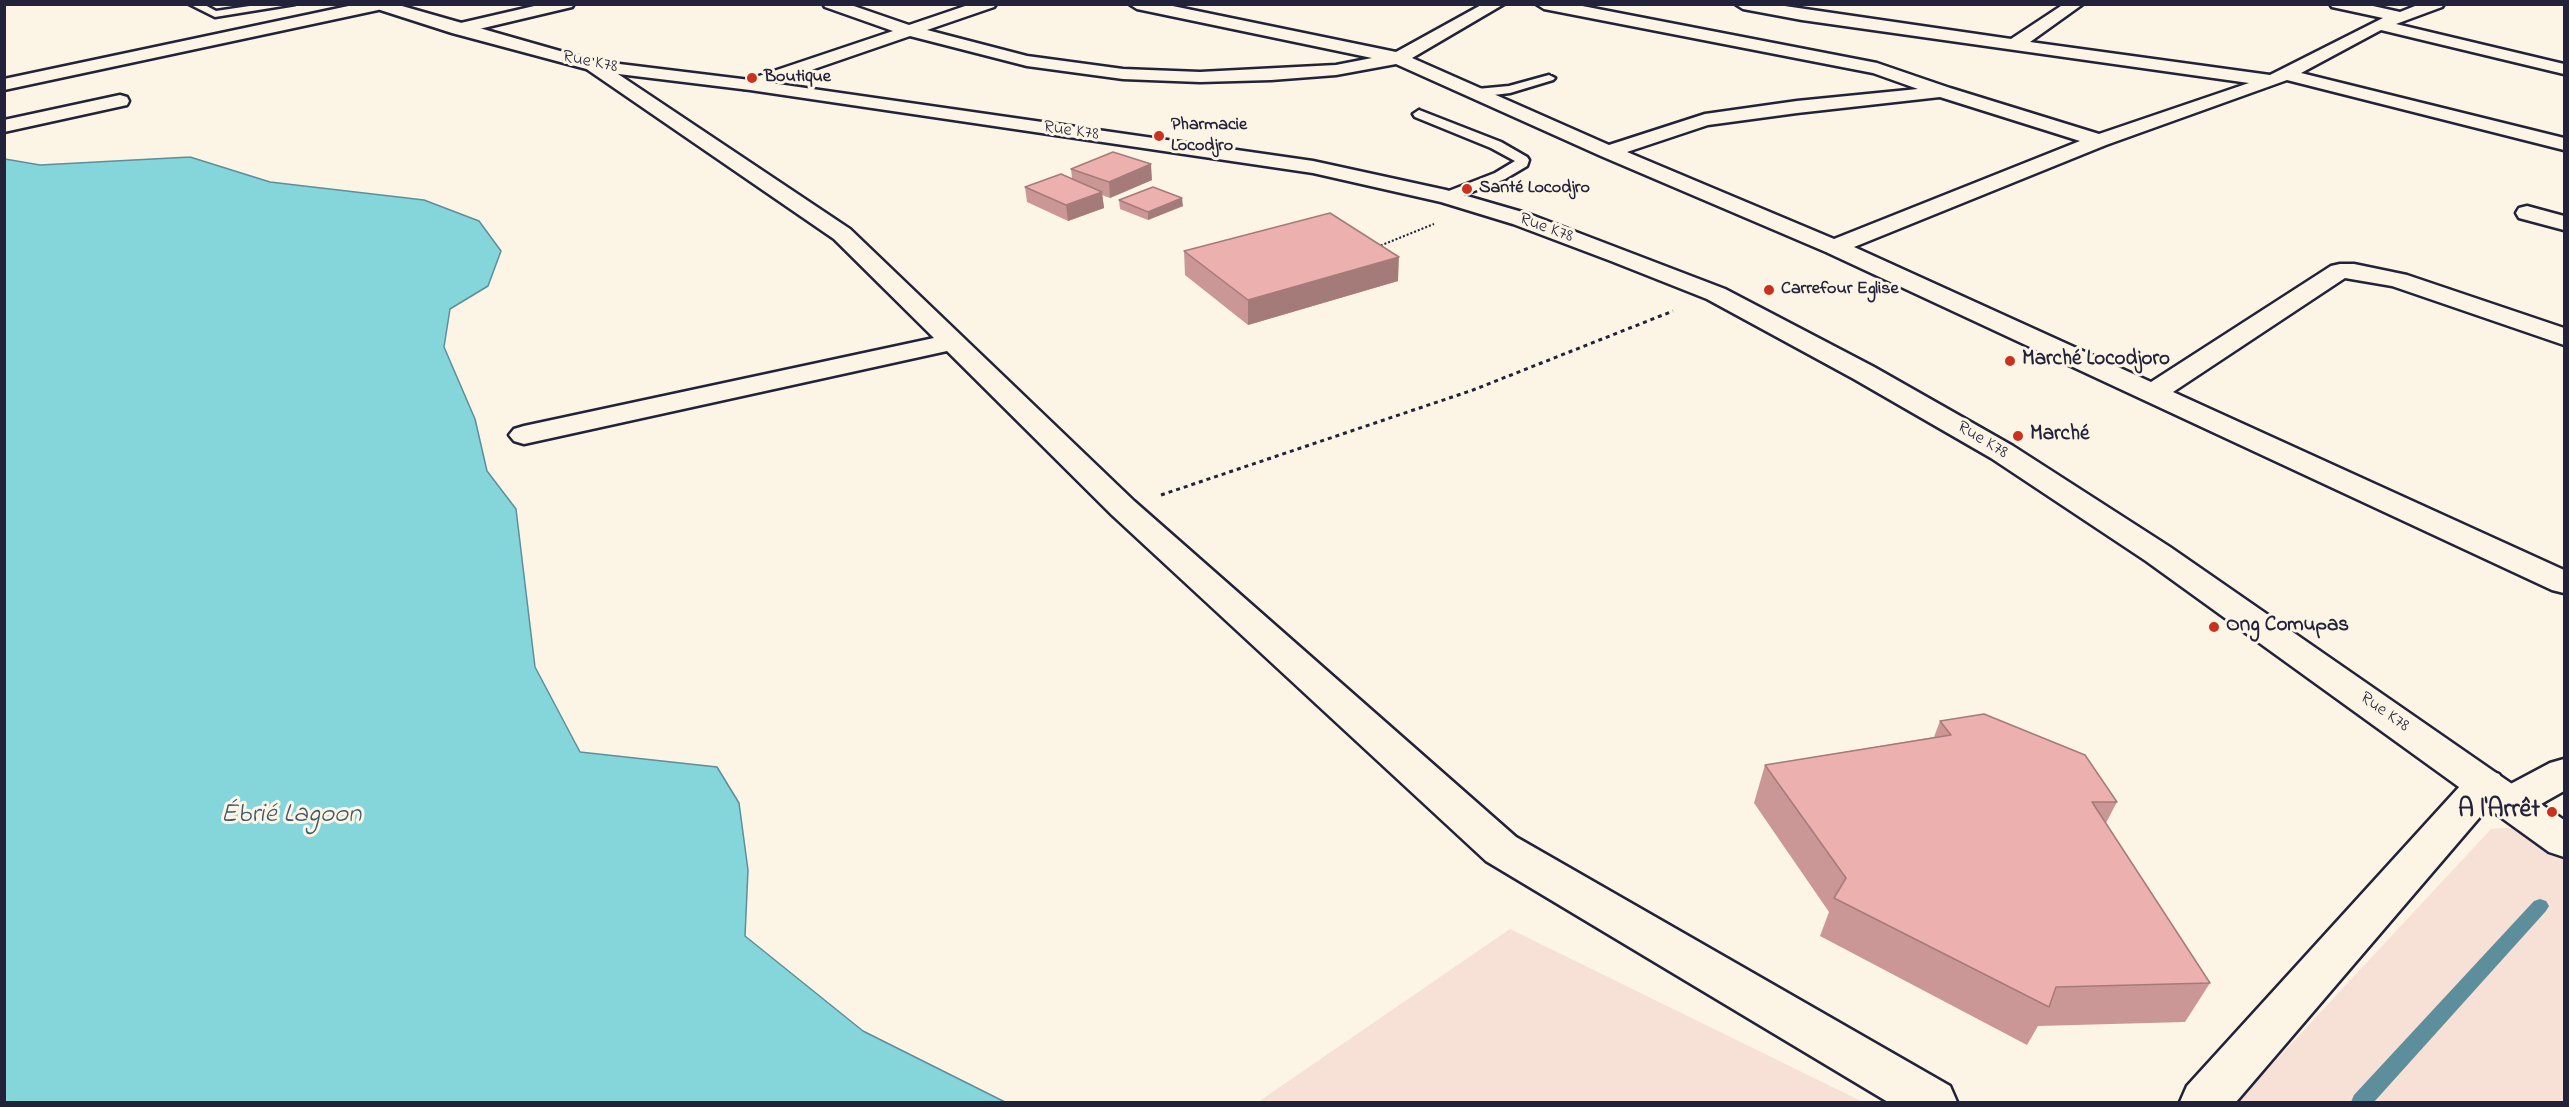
<!DOCTYPE html>
<html>
<head>
<meta charset="utf-8">
<style>
  body { margin:0 }
  #map { position:relative; width:2569px; height:1107px; overflow:hidden; background:#fcf5e5; font-family:"Indie Flower",sans-serif }
  canvas { display:block }
  .frame { position:absolute; inset:0; border:6px solid #22223b; pointer-events:none }
</style>
</head>
<body>
<div id="map">
<canvas width="2569" height="1107"></canvas>
<div class="frame"></div>
</div>
<script>
const ctx = document.querySelector('canvas').getContext('2d');
ctx.lineJoin = 'round';
function paint(path, color) { ctx.fillStyle = color; ctx.fill(path, 'evenodd'); }
const toPath = rows => new Path2D(rows.map(r => 'M' + r).join(''));
function trace(path, color, width, dash) { ctx.strokeStyle = color; ctx.lineWidth = width; ctx.lineCap = dash ? 'butt' : 'round'; ctx.setLineDash(dash || []); ctx.stroke(path); }
function label(font, color, halo, rows, align = 'center') {
  ctx.font = font + ' "Indie Flower",sans-serif'; ctx.lineWidth = 6; ctx.setLineDash([]); ctx.textBaseline = 'middle'; ctx.strokeStyle = halo; ctx.fillStyle = color; for (const [text, x, y, turn = 0] of rows) {
    ctx.save(); ctx.translate(x, y); ctx.rotate((+turn || 0) * Math.PI / 180); ctx.textAlign = isNaN(turn) ? turn : align; if (halo) ctx.strokeText(text, 0, 0); ctx.fillText(text, 0, 0); ctx.restore();
  }
}
paint(toPath([
  [2564,824,2564,1102,2237,1102,2491,829],
  [1510,929,1863,1102,1258,1102]
]), '#f7e0d5');
const water = toPath([
  [190,157,270,182,424,200,479,221,501,251,488,286,450,309,444,347,475,419,487,471,516,509,535,667,580,752,717,767,739,803,748,870,745,936,863,1031,1005,1102,5,1102,5,159,40,165,190,157]
]);
paint(water, '#84d6db');
trace(water, '#5d8e9b', 1.5);
paint(toPath([
  [2540,899,2546,901,2549,906,2546,911,2374,1102,2351,1102,2354,1095,2534,901,2540,899]
]), '#5d8e9b');
const lane = toPath([
  [189,4,203,4,216,11,263,4,295,4,215,17,189,4],
  [1549,75,1555,78,1553,80,1510,93,1477,97,1471,93,1477,89,1509,86,1549,75],
  [1419,110,1501,142,1527,157,1529,160,1527,166,1505,179,1451,200,1441,200,1439,197,1441,194,1495,173,1515,161,1491,148,1415,117,1413,114,1419,110]
]);
const street = toPath([
  [358,4,386,5,378,10,4,90,4,79,358,4],
  [543,4,574,4,572,7,458,34,450,29,452,25,543,4],
  [823,4,848,4,909,25,971,4,996,4,994,7,927,30,1027,56,1123,69,1200,72,1336,65,1372,58,1137,9,1129,4,1163,4,1396,52,1483,4,1504,4,1412,58,1609,145,1705,114,1797,101,1918,89,1873,73,1544,9,1536,4,1572,4,1877,63,1950,88,2099,134,2249,83,1802,20,1743,9,1735,4,1771,4,2011,39,2064,4,2083,4,2030,42,2270,75,2383,18,2332,7,2330,4,2364,4,2400,12,2420,4,2444,4,2442,7,2396,24,2564,64,2564,74,2381,30,2301,73,2564,138,2564,150,2287,80,2106,145,1854,247,2151,382,2331,266,2340,264,2354,264,2407,275,2564,328,2564,345,2392,286,2345,278,2173,392,2564,570,2564,593,2552,590,1826,252,1601,156,1396,64,1336,75,1271,80,1200,82,1123,79,1027,66,910,36,756,89,744,89,741,85,744,81,893,31,825,7,823,4],
  [1940,97,2080,141,1834,239,1627,152,1708,125,1797,113,1940,97],
  [594,61,600,62,850,229,1134,501,1516,837,1950,1086,1957,1102,1888,1102,1486,861,1112,515,947,351,524,444,514,441,509,435,514,429,524,426,934,338,834,239,588,70,585,66,588,62,594,61],
  [120,95,127,97,129,101,127,105,4,132,4,120,120,95],
  [2527,206,2564,216,2564,230,2519,218,2516,213,2519,208,2527,206],
  [2564,759,2564,791,2525,813,2511,817,2497,813,2491,804,2236,1102,2180,1102,2187,1086,2471,774,2485,769,2499,774,2505,784,2503,788,2550,763,2564,759]
]);
const secondary = toPath([
  [369,4,395,4,595,61,750,80,1313,161,1446,190,1529,214,1725,289,1874,367,2013,446,2170,547,2564,820,2564,857,2549,852,2146,561,1991,458,1854,379,1707,299,1611,261,1513,224,1441,202,1313,173,750,90,594,71,452,33,371,7,369,4]
]);
trace(lane, '#22223b', 5);
trace(street, '#22223b', 5);
trace(secondary, '#22223b', 5);
trace(toPath([
  [1377,247,1434,224]
]), '#22223b', 2, [2, 2]);
trace(toPath([
  [1161,495,1473,390,1673,311]
]), '#22223b', 3, [4, 4]);
paint(lane, '#fcf5e5');
paint(street, '#fcf5e5');
paint(secondary, '#fcf5e5');
paint(toPath([
  [1071,169,1152,180,1110,198,1102,195,1104,208,1068,221,1027,202,1025,187,1072,179],
  [1119,200,1183,206,1148,220,1120,209],
  [1184,251,1398,281,1248,325,1185,275],
  [1940,721,2117,802,2106,823,2210,983,2185,1022,2038,1026,2027,1045,1820,936,1829,912,1754,803,1765,765,1934,737]
]), '#cb9796');
paint(toPath([
  [1151,164,1152,180,1110,198,1109,182],
  [1102,192,1104,208,1068,221,1066,205],
  [1182,198,1183,206,1148,220,1148,212],
  [1399,257,1398,281,1248,325,1248,300]
]), '#a57b7a');
const building = toPath([
  [1113,152,1151,164,1109,182,1071,169,1113,152],
  [1061,174,1102,192,1066,205,1025,187,1061,174],
  [1153,187,1182,198,1148,212,1119,200,1153,187],
  [1330,213,1399,257,1248,300,1184,251,1330,213],
  [1984,714,2085,755,2117,802,2092,802,2210,983,2056,987,2049,1007,1834,898,1846,878,1765,765,1951,735,1940,721,1984,714]
]);
paint(building, '#ecb0af');
trace(building, '#a57b7a', 1.5);
for (const [x, y, r, color] of [
  [752,78,6,"#c8321e"],
  [1159,136,6,"#c8321e"],
  [1467,189,6,"#c8321e"],
  [1769,290,6,"#c8321e"],
  [2010,361,6,"#c8321e"],
  [2018,436,6,"#c8321e"],
  [2214,627,6,"#c8321e"],
  [2552,812,6,"#c8321e"]
]) { const dot = new Path2D(); dot.arc(x, y, r, 0, 2 * Math.PI); ctx.fillStyle = color; ctx.fill(dot); trace(dot, '#fcf5e5', 2); }
label('18px', '#22223b', '#fcf5e5', [
  ["Rue K78",590,63,11],
  ["Rue K78",1071,132,8],
  ["Rue K78",1546,229,20],
  ["Rue K78",1982,441,31],
  ["Rue K78",2384,713,35]
]);
label('bold 18px', '#22223b', '#fcf5e5', [
  ["Boutique",764,78],
  ["Pharmacie",1171,126],
  ["Locodjro",1171,147],
  ["Santé Locodjro",1479,189],
  ["Carrefour Eglise",1781,290]
], 'left');
label('bold 21px', '#22223b', '#fcf5e5', [
  ["Marché Locodjoro",2022,361],
  ["Marché",2030,436],
  ["Ong Comupas",2226,627]
], 'left');
label('bold 26px', '#22223b', '#fcf5e5', [
  ["A l'Arrêt",2540,812]
], 'right');
label('italic 27px', '#3f586b', '#fcf5e5', [
  ["Ébrié Lagoon",291,817]
]);
</script>
</body>
</html>
